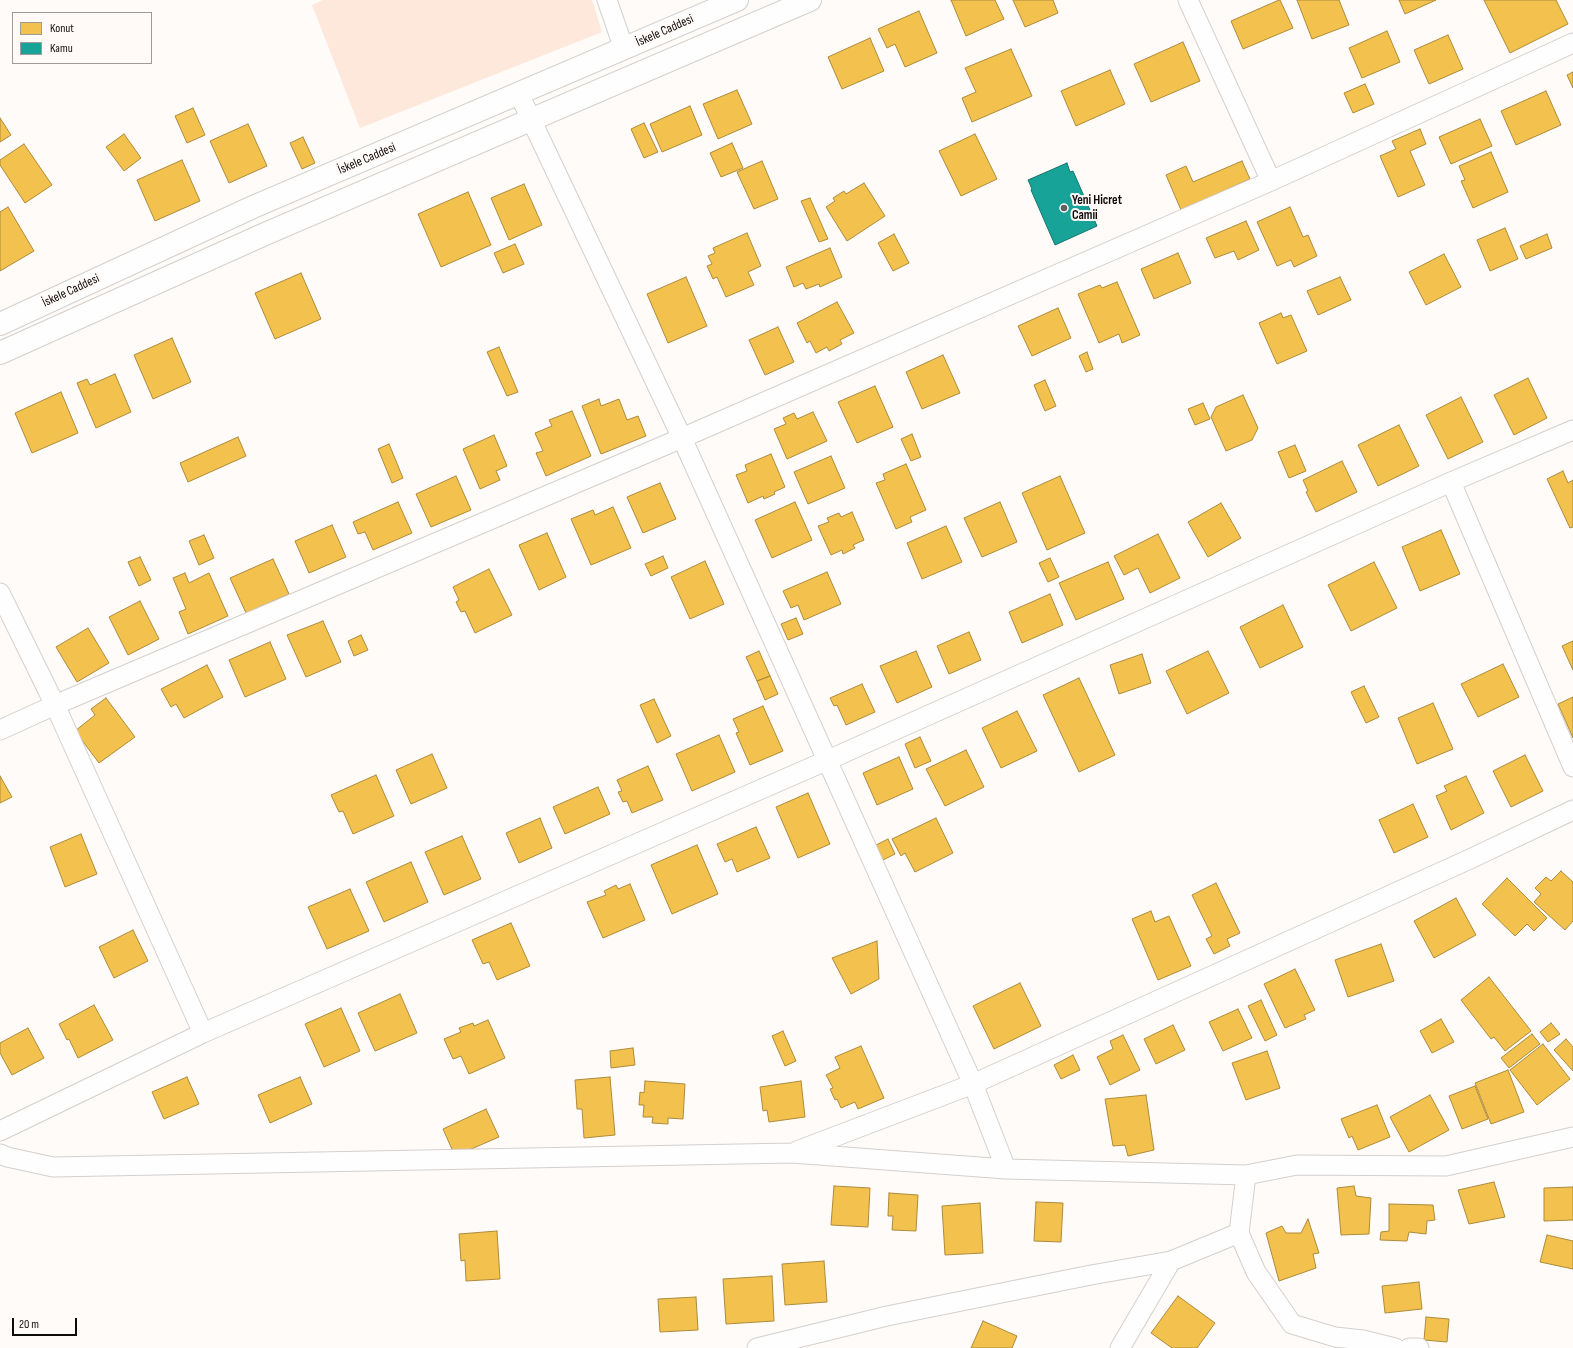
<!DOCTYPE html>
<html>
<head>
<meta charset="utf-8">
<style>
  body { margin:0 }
  #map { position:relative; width:1573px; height:1348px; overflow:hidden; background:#fefbf9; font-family:"Sofia Sans Condensed",sans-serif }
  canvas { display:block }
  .legend { position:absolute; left:12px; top:12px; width:140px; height:52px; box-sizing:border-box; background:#fffaf8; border:1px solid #9f9b99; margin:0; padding:5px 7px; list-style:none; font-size:12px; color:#0e0c0b }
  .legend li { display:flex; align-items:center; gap:8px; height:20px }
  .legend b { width:20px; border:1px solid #9f9b99 }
  .scale { position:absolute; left:12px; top:1318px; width:65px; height:18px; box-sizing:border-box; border:2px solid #0e0c0b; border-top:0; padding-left:5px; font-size:12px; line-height:14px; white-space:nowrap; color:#0e0c0b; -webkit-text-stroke:3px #fffaf8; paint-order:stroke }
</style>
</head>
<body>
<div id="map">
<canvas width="1573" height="1348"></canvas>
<ul class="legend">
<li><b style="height:11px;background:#f2c14e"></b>Konut</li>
<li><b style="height:11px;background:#17a398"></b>Kamu</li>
</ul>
<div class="scale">20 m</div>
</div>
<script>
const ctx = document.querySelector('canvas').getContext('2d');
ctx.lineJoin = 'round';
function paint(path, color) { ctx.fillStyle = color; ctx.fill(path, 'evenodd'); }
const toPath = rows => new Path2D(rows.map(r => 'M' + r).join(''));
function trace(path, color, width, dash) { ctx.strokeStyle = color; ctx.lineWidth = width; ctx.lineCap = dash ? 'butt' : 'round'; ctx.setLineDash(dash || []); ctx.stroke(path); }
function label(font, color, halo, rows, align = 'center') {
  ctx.font = font + ' "Sofia Sans Condensed",sans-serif'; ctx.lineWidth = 4; ctx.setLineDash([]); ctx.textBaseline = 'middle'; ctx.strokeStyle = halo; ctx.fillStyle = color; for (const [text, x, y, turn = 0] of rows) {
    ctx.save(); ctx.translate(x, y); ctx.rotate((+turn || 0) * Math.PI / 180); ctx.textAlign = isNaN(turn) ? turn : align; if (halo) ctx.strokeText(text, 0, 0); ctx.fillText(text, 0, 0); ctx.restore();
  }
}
paint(toPath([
  [323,0,592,0,602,32,360,128,312,5]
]), '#fee7db');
const homes = toPath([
  [951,0,995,0,1004,19,966,36,951,0],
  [1013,0,1053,0,1058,13,1025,27,1013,0],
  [1279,0,1280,0,1293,28,1243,49,1231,21,1279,0],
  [1297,0,1339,0,1349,25,1312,39,1297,0],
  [1399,0,1436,0,1405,14,1399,0],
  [1484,0,1556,0,1568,24,1510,53,1484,0],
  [919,11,937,53,905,67,895,44,887,48,878,29,919,11],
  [1387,31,1400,62,1362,78,1349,48,1387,31],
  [1448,35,1463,69,1429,84,1414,50,1448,35],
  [870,38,884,71,842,89,828,57,870,38],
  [1183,42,1200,81,1151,102,1134,64,1183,42],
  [1011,49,1032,96,972,122,962,98,976,92,965,68,1011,49],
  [1110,70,1125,104,1076,126,1061,91,1110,70],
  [1573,72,1573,88,1567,75,1573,72],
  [1365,84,1374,104,1353,113,1344,93,1365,84],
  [737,90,752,124,718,139,703,104,737,90],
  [1546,91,1561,125,1516,145,1501,111,1546,91],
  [690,106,702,135,662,152,650,124,690,106],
  [193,108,205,135,187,143,175,116,193,108],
  [0,118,11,135,0,142,0,118],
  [1480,119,1492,146,1451,164,1439,137,1480,119],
  [644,123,658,152,644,158,631,129,644,123],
  [248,124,267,166,229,183,210,141,248,124],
  [1420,129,1426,144,1410,151,1425,185,1398,197,1380,156,1396,149,1392,141,1420,129],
  [124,134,141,158,124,171,106,147,124,134],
  [975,134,997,179,961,196,939,151,975,134],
  [303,137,315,163,302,169,290,143,303,137],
  [732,143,743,168,721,177,710,153,732,143],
  [24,144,52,185,25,203,0,165,0,160,24,144],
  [1491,152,1508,192,1473,208,1461,181,1465,180,1459,166,1491,152],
  [182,160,200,201,155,221,137,180,182,160],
  [762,161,778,199,754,209,737,172,762,161],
  [1242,161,1250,179,1181,210,1166,175,1186,166,1193,182,1242,161],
  [864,183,885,216,847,241,826,207,835,201,833,198,844,191,846,194,864,183],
  [524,184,542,225,509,240,491,198,524,184],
  [468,192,491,245,441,267,418,214,468,192],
  [810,198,828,239,819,242,801,201,810,198],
  [8,207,34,251,0,271,0,212,8,207],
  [1290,207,1303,237,1308,235,1317,256,1294,267,1291,260,1277,266,1257,222,1290,207],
  [1246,221,1259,250,1238,260,1234,251,1215,258,1206,238,1246,221],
  [1505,228,1518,259,1490,271,1477,240,1505,228],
  [747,233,761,266,748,272,754,285,726,297,717,277,713,279,707,266,712,264,708,256,715,253,713,248,747,233],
  [894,234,909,263,893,271,878,243,894,234],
  [1547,234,1552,248,1526,259,1520,246,1547,234],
  [515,244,524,264,503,273,494,253,515,244],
  [830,248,842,277,820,287,819,284,806,289,803,283,794,287,786,267,830,248],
  [1178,253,1191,283,1154,299,1141,269,1178,253],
  [1444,254,1461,287,1426,305,1409,272,1444,254],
  [301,273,321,319,275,339,255,293,301,273],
  [686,277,707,326,668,343,647,294,686,277],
  [1340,277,1351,300,1318,315,1307,291,1340,277],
  [1117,282,1140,335,1122,343,1119,334,1099,343,1078,294,1100,285,1102,288,1117,282],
  [837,302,854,333,840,340,842,344,829,351,827,347,816,353,810,341,807,343,797,323,837,302],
  [1058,308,1071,338,1032,356,1018,326,1058,308],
  [1281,313,1283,318,1291,315,1307,351,1277,364,1259,323,1281,313],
  [778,327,794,362,765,375,749,340,778,327],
  [172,338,191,382,153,399,134,355,172,338],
  [499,347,518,392,507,396,487,352,499,347],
  [1087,352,1093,369,1086,372,1079,356,1087,352],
  [943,355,960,393,922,409,906,372,943,355],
  [115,374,131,412,96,428,77,383,87,379,90,385,115,374],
  [1528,378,1547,418,1514,435,1494,395,1528,378],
  [1045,380,1056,406,1045,411,1034,385,1045,380],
  [875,386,893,427,857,443,838,402,875,386],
  [61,392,78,433,32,453,15,413,61,392],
  [1243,395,1258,428,1252,440,1226,451,1211,417,1216,407,1243,395],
  [1461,397,1483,442,1448,459,1426,415,1461,397],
  [599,399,601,406,619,399,627,420,638,416,646,436,601,454,582,406,599,399],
  [1203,403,1210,419,1195,425,1188,409,1203,403],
  [572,411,591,456,546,476,536,453,543,451,535,433,552,426,549,420,572,411],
  [813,412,827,441,787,459,774,429,786,424,783,418,794,413,797,419,813,412],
  [1399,425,1419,466,1378,486,1358,445,1399,425],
  [912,434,921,457,911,461,901,439,912,434],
  [494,435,507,466,496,471,500,480,480,489,463,449,494,435],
  [238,437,246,456,188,482,180,463,238,437],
  [389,444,403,478,392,483,378,449,389,444],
  [1295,445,1306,471,1289,478,1278,452,1295,445],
  [771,454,785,487,774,492,775,494,764,499,763,496,748,503,736,475,747,471,745,465,771,454],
  [831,456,845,488,808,504,794,472,831,456],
  [1342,461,1357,492,1316,512,1306,492,1308,491,1303,480,1342,461],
  [906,464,926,510,910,517,912,522,896,529,876,483,885,480,883,474,906,464],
  [1563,471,1568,483,1573,480,1573,527,1570,528,1547,479,1563,471],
  [456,476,471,510,431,527,416,494,456,476],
  [1060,476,1085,533,1047,550,1022,493,1060,476],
  [660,483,676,519,643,533,627,497,660,483],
  [398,502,412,533,373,550,365,532,358,534,353,522,398,502],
  [795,502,812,540,772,558,755,520,795,502],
  [1000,502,1017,542,982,557,964,518,1000,502],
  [1221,503,1241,538,1208,557,1188,522,1221,503],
  [613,507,631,548,591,565,571,519,593,510,595,515,613,507],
  [852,512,864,540,853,545,855,548,843,554,842,550,831,555,818,526,829,522,827,518,839,513,841,517,852,512],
  [332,525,346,557,309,573,295,541,332,525],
  [946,526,962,562,922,579,907,543,946,526],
  [1441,530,1460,574,1420,591,1402,547,1441,530],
  [547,533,566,577,539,590,519,545,547,533],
  [1158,534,1180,578,1150,593,1138,568,1124,575,1114,556,1158,534],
  [204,535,214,558,199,565,189,541,204,535],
  [663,556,668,568,651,576,645,564,663,556],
  [140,557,151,580,139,586,128,562,140,557],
  [1050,558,1059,577,1048,582,1039,563,1050,558],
  [273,559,289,594,246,613,230,578,273,559],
  [705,561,724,604,690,619,671,577,705,561],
  [1108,562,1124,599,1076,620,1059,583,1108,562],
  [1374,562,1397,608,1351,631,1328,585,1374,562],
  [489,569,512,615,475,633,465,611,461,612,456,602,459,600,453,587,489,569],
  [827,572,841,604,804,620,798,605,791,608,783,591,827,572],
  [185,573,189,583,209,573,228,616,188,634,179,612,186,609,173,578,185,573],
  [1050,594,1063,625,1022,643,1009,612,1050,594],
  [140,601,159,639,128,655,109,617,140,601],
  [1283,605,1303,647,1260,668,1240,627,1283,605],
  [796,618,803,634,788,640,781,624,796,618],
  [323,621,341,662,306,677,287,635,323,621],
  [88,628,109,663,77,682,56,647,88,628],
  [969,632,981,660,949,674,937,646,969,632],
  [361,635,368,650,354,656,348,641,361,635],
  [1573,641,1573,670,1562,646,1573,641],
  [270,642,286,679,245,697,229,660,270,642],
  [759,651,770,676,757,681,746,657,759,651],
  [916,651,932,687,897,703,880,666,916,651],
  [1208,651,1229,693,1187,714,1166,671,1208,651],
  [1142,654,1151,683,1119,694,1110,665,1142,654],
  [1503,664,1519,697,1478,717,1461,684,1503,664],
  [207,665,223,697,184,718,176,704,171,707,161,689,207,665],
  [770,676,778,694,765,700,757,681,770,676],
  [1079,678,1115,755,1079,772,1043,695,1079,678],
  [862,684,875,712,846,725,837,705,834,706,830,698,862,684],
  [1364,686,1379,717,1366,723,1351,692,1364,686],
  [1573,697,1573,738,1558,704,1573,697],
  [106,698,135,737,99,763,75,731,95,715,91,709,106,698],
  [654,699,671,736,657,743,640,705,654,699],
  [1433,703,1453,749,1417,764,1398,718,1433,703],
  [763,706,783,751,750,765,736,733,739,732,733,719,763,706],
  [1017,711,1037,751,1001,768,982,728,1017,711],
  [719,735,735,772,692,791,676,754,719,735],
  [920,737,931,761,915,768,905,744,920,737],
  [966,750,984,787,945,806,926,769,966,750],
  [432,754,447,788,411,804,396,770,432,754],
  [1525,755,1543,791,1511,807,1493,771,1525,755],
  [899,757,913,789,877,805,863,773,899,757],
  [648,766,663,800,632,813,627,801,623,802,618,792,622,791,617,780,648,766],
  [376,775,394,816,353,834,343,811,339,812,331,795,376,775],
  [0,776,12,797,0,803,0,776],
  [1466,776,1484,813,1451,830,1436,796,1447,791,1444,786,1466,776],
  [598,787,610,814,565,834,553,807,598,787],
  [808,793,830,844,798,858,776,807,808,793],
  [1413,804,1428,837,1394,853,1379,820,1413,804],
  [540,818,552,848,519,863,506,833,540,818],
  [936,818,953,853,915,872,905,853,901,856,892,839,936,818],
  [756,827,770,858,737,872,732,859,725,862,717,844,756,827],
  [81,834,97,874,65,887,50,847,81,834],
  [462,836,481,879,444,895,425,852,462,836],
  [888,839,895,854,883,860,876,845,888,839],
  [697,845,718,894,672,914,651,865,697,845],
  [411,862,428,902,384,922,366,882,411,862],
  [1561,871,1573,882,1573,921,1565,930,1534,902,1541,894,1535,888,1546,877,1551,881,1561,871],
  [1507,878,1547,918,1534,931,1527,924,1515,936,1482,904,1507,878],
  [1216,883,1240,933,1227,939,1230,946,1214,954,1206,939,1212,936,1192,895,1216,883],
  [630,884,645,920,603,938,587,902,606,895,604,891,616,885,618,889,630,884],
  [350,889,369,931,327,949,308,907,350,889],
  [1456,898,1476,935,1434,958,1414,921,1456,898],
  [1151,911,1155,922,1169,916,1191,966,1158,980,1132,919,1151,911],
  [511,923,530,966,497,980,489,962,483,964,472,940,511,923],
  [133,930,148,961,114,978,99,947,133,930],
  [877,941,879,979,851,994,832,958,877,941],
  [1381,944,1394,981,1348,997,1335,960,1381,944],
  [1295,969,1315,1010,1304,1015,1306,1019,1285,1028,1264,984,1295,969],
  [1489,977,1531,1031,1505,1051,1494,1037,1491,1039,1461,1000,1489,977],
  [1020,983,1041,1026,994,1049,973,1006,1020,983],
  [400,994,417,1033,375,1051,358,1013,400,994],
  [1261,1000,1277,1035,1265,1041,1248,1006,1261,1000],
  [94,1005,113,1040,78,1058,69,1039,67,1040,59,1024,94,1005],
  [341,1008,360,1051,324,1067,305,1024,341,1008],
  [1238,1009,1252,1038,1223,1051,1209,1022,1238,1009],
  [1441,1019,1454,1042,1432,1053,1420,1031,1441,1019],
  [488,1020,505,1058,469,1074,461,1056,453,1059,444,1039,461,1032,459,1028,473,1023,474,1026,488,1020],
  [1551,1023,1560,1034,1548,1042,1540,1032,1551,1023],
  [1173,1025,1185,1050,1156,1064,1144,1039,1173,1025],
  [28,1028,44,1058,12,1075,0,1053,0,1043,28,1028],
  [783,1031,796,1061,785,1066,772,1036,783,1031],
  [1532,1034,1540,1044,1509,1068,1501,1058,1532,1034],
  [1123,1035,1140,1070,1110,1085,1097,1057,1113,1049,1110,1041,1123,1035],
  [1566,1039,1573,1047,1573,1071,1554,1050,1566,1039],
  [1543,1044,1570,1079,1537,1105,1510,1070,1543,1044],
  [861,1046,884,1098,858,1109,855,1102,841,1108,837,1099,835,1100,830,1089,833,1088,826,1075,840,1068,835,1057,861,1046],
  [633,1048,635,1065,611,1068,610,1051,633,1048],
  [1267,1051,1280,1088,1246,1100,1232,1063,1267,1051],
  [1073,1055,1080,1070,1061,1079,1054,1065,1073,1055],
  [1508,1070,1524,1112,1491,1124,1475,1083,1508,1070],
  [187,1077,199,1104,164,1119,152,1092,187,1077],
  [300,1077,312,1104,270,1123,258,1095,300,1077],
  [610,1077,615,1135,584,1138,582,1109,577,1109,575,1080,610,1077],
  [645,1081,685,1084,683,1119,668,1118,668,1124,652,1123,653,1117,643,1117,644,1105,639,1105,640,1092,644,1093,645,1081],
  [801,1081,805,1117,769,1122,767,1110,763,1111,760,1087,801,1081],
  [1475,1086,1488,1119,1462,1129,1449,1096,1475,1086],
  [1146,1095,1154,1150,1128,1156,1125,1145,1113,1146,1105,1099,1146,1095],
  [1430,1095,1449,1130,1409,1152,1390,1117,1430,1095],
  [1377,1105,1390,1137,1358,1150,1352,1136,1349,1138,1341,1119,1377,1105],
  [486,1109,499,1137,455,1156,443,1129,486,1109],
  [1494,1182,1505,1217,1469,1224,1458,1190,1494,1182],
  [834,1186,870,1188,868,1227,831,1225,834,1186],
  [1354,1186,1356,1196,1371,1198,1369,1234,1341,1235,1337,1188,1354,1186],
  [1573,1187,1573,1220,1544,1221,1544,1188,1573,1187],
  [889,1193,918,1195,916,1231,892,1230,893,1216,888,1216,889,1193],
  [1036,1202,1063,1203,1061,1242,1034,1241,1036,1202],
  [980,1203,983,1253,945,1255,942,1206,980,1203],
  [1389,1204,1433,1205,1435,1220,1427,1221,1426,1234,1409,1232,1407,1241,1380,1240,1381,1232,1389,1231,1389,1204],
  [1308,1219,1319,1253,1313,1254,1316,1268,1279,1281,1266,1233,1282,1226,1286,1233,1301,1233,1308,1219],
  [497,1231,500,1279,466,1281,465,1260,461,1261,459,1234,497,1231],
  [1547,1235,1573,1241,1573,1269,1540,1262,1547,1235],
  [824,1261,827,1302,785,1305,782,1264,824,1261],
  [772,1276,774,1321,726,1324,723,1279,772,1276],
  [1419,1282,1422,1309,1385,1313,1382,1286,1419,1282],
  [1178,1296,1215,1323,1197,1348,1172,1348,1151,1333,1178,1296],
  [696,1297,698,1330,660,1332,658,1299,696,1297],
  [1426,1317,1449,1319,1447,1342,1424,1340,1426,1317],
  [983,1321,1017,1336,1012,1348,971,1348,983,1321]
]);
paint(homes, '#f2c14e');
trace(homes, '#ae8b3a', 1);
const public = toPath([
  [1067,163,1070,172,1073,171,1097,226,1055,245,1031,190,1032,189,1028,180,1067,163]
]);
paint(public, '#17a398');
trace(public, '#14766e', 1);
const street = toPath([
  [607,0,624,49],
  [1188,0,1271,181],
  [519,94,682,438,973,1084,1006,1169],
  [1451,482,1573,767],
  [0,593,55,705,203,1033],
  [0,730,55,705,682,438,1271,181,1573,43],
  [0,1131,203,1033,828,760,1451,482,1573,430],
  [797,1151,973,1084,1470,859,1573,810],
  [0,1154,7,1157,53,1167,792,1153,1006,1169,1246,1175,1297,1165,1446,1166,1573,1137],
  [1239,1233,1256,1272,1292,1324,1335,1337,1363,1340,1395,1348],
  [757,1348,887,1316,1091,1275,1171,1261,1239,1233,1246,1175],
  [1120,1348,1171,1261],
  [1409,1348,1419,1348]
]);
const primary = toPath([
  [0,324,253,207,737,0],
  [0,353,265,234,810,0]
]);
trace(street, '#d3d0ce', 21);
trace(primary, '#d3d0ce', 24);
trace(street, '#fffefe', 19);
trace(primary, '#fffefe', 22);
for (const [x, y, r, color] of [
  [1064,208,4,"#62605e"]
]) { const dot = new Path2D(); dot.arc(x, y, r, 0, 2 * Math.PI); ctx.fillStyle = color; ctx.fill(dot); trace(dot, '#fffaf8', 1.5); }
label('13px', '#0e0c0b', '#fffaf8', [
  ["İskele Caddesi",665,31,-24],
  ["İskele Caddesi",367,159,-23],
  ["İskele Caddesi",71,291,-25]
]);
label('bold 13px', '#0e0c0b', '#fffaf8', [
  ["Yeni Hicret",1072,201],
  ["Camii",1072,216]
], 'left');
</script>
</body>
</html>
